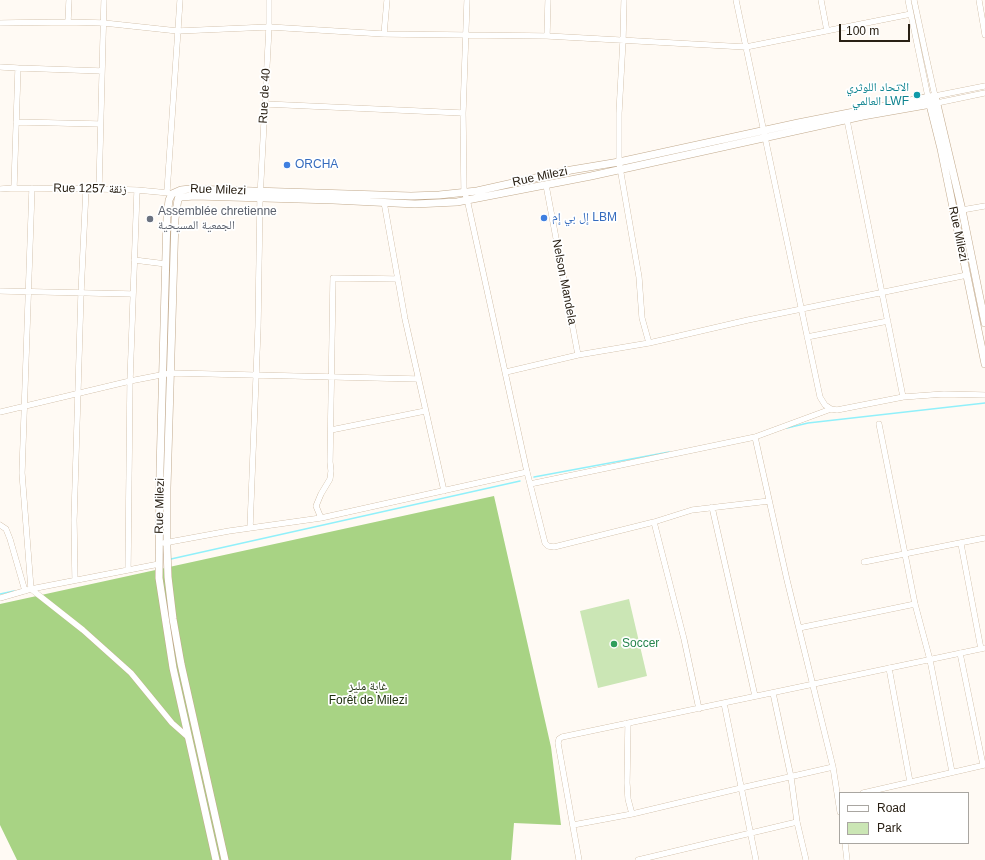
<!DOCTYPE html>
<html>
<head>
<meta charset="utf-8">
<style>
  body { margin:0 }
  #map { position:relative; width:985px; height:860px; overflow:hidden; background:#fffaf4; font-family:Arial,sans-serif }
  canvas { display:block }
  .legend { position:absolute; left:839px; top:792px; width:130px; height:52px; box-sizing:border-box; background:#fff; border:1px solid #a9a6a1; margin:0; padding:5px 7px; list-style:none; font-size:12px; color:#292014 }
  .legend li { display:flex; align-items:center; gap:8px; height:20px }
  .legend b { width:20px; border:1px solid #a9a6a1 }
  .scale { position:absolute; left:839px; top:24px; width:71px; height:18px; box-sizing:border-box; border:2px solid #292014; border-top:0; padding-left:5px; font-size:12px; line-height:14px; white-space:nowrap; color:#292014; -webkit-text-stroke:3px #fff; paint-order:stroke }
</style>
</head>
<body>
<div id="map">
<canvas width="985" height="860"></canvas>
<ul class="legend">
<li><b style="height:5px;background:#fff"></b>Road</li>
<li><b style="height:11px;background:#cbe6b5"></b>Park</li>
</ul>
<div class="scale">100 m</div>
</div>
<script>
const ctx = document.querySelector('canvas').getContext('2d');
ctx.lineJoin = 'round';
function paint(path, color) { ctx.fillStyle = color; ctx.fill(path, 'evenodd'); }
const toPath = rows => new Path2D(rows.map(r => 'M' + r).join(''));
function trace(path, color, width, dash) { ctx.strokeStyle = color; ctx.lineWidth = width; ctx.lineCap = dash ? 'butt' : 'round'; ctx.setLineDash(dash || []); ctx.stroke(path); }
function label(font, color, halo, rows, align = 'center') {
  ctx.font = font + ' Arial,"Noto Naskh Arabic",sans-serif'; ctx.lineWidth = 3.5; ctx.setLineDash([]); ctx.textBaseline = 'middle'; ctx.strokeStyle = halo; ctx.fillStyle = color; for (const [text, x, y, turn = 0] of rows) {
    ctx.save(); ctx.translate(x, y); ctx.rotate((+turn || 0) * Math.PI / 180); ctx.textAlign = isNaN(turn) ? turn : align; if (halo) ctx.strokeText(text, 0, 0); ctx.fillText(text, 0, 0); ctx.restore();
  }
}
paint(toPath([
  [629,599,647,676,598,688,580,611]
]), '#cbe6b5');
paint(toPath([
  [494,496,551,747,561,825,514,823,511,860,17,860,0,825,0,604]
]), '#a8d384');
trace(toPath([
  [787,428,808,423,985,403],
  [534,477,669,452],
  [171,559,520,481],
  [0,594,14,591]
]), '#91f0fa', 1.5);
const minor = toPath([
  [69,0,68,22,104,23,178,31,269,27,384,34,547,36,746,47,911,14],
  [467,0,463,113,464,192,467,199,527,472,545,543,548,546,554,547,654,522,692,510,769,501],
  [624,0,623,40,619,113,619,162,639,277,642,318,649,343],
  [736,0,820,397,825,405,831,409,837,410,903,397,944,394,985,395],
  [821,0,827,31],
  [908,0,928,97],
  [914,0,926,56,935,96,985,86],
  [979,0,985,35],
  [0,23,68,22],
  [384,34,387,0],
  [547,36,548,0],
  [0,67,18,68],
  [937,103,985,93],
  [265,104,463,113],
  [847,120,903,397],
  [16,122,100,124],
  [546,185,578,355],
  [14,188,18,68,102,71],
  [32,188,22,473,31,589,83,630,131,673,172,723,189,738],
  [0,189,14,188,99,189,137,190,169,193],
  [99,189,104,0],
  [167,192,180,0],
  [384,202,405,319,444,491],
  [962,210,985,206],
  [134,260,166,264],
  [0,291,133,294],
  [807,337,888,321],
  [506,372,578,355,649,343,748,320,967,275],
  [0,412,130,381,171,373,418,379],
  [879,424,915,604,930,660,952,772],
  [331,430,425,411],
  [755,437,787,580,833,767,840,812],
  [530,484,755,437,831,409],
  [712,507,755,696],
  [321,518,316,506,321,494,330,479,331,471,330,462,333,278,398,279],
  [654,522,684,639,699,709],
  [0,525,6,529,10,539,25,591],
  [250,528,258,327,260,198,269,27,269,0],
  [164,543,229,531,321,518,527,472],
  [961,544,981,649],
  [864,562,985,538],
  [128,570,130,381,137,190],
  [75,580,74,520,81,293,86,189],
  [0,598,31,589,159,564],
  [799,628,915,604],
  [960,653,983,765],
  [889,668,910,782],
  [773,693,791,777,797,822,806,860],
  [724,703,756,860],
  [628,723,627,783,628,799,632,814],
  [863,793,985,765],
  [573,825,632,814,741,788,833,767],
  [845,843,847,860],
  [579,860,558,743,559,739,562,737,985,648],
  [638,860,797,822]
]);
const tertiary = toPath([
  [929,101,941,149,985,364],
  [216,860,173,668,159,578,160,469,167,217,169,200,172,194,181,190,190,189,411,196,439,195,477,191,571,170,619,162,798,123,935,96,962,210,985,323],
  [225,860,181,664,173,619,168,577,167,548,167,488,175,219,178,199,181,197,195,196,333,200,415,204,457,202,591,176,863,116,937,103]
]);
trace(minor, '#c2aa8d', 6);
trace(tertiary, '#c2aa8d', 8);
trace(minor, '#fff', 5.5);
trace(tertiary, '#fff', 7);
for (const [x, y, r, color] of [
  [917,95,4,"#0f9aa8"],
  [287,165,4,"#3f7fe0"],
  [544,218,4,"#3f7fe0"],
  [150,219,4,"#6b7280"],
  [614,644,4,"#2e9e5b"]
]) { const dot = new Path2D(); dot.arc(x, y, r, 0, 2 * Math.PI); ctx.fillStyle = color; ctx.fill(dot); trace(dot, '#fff', 1.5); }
label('12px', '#0d838f', '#fff', [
  ["الاتحاد اللوثري",909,88],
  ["العالمي LWF",909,102]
], 'right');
label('12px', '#292014', '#fff', [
  ["Rue de 40",265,96,-87],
  ["Rue Milezi",540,177,-12],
  ["Rue 1257 زنقة",90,189,1],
  ["Rue Milezi",218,190,2],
  ["Rue Milezi",958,234,78],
  ["Nelson Mandela",564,282,79],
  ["Rue Milezi",160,506,-89]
]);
label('12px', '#366cbe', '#fff', [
  ["ORCHA",295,165],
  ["إل بي إم LBM",552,218]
], 'left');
label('12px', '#5b616d', '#fff', [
  ["Assemblée chretienne",158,212],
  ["الجمعية المسيحية",158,226]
], 'left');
label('12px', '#27864d', '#fff', [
  ["Soccer",622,644]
], 'left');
label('12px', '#203110', '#fff', [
  ["غابة مليز",368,687],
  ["Forêt de Milezi",368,701]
]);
</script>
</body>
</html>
